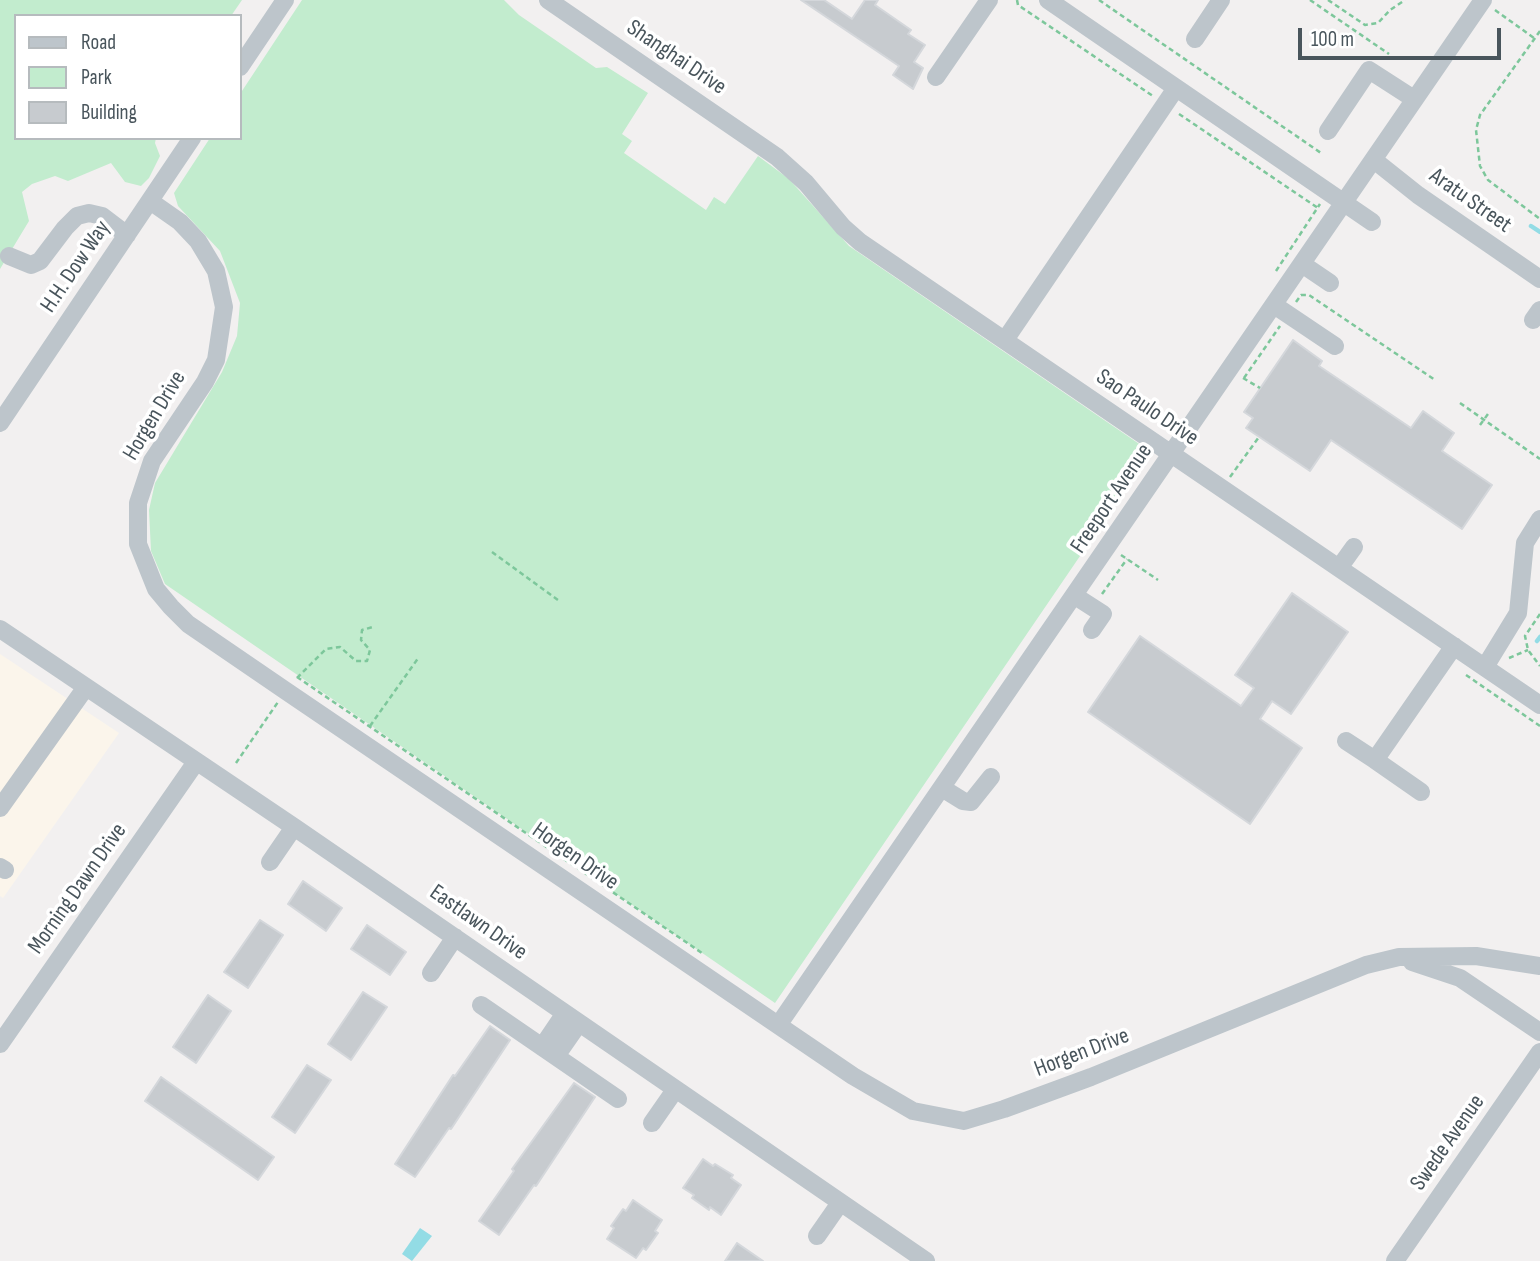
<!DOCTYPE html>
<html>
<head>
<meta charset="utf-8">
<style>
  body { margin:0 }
  #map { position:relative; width:1540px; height:1261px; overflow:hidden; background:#f2f0f0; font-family:"Sofia Sans Condensed",sans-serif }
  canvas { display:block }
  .legend { position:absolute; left:14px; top:14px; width:228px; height:126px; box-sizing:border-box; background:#fff; border:2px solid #b6bbbe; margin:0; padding:9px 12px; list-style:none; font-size:21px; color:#49555c }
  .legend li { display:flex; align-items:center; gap:14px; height:35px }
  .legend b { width:35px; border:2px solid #b6bbbe }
  .scale { position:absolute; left:1298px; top:28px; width:203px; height:32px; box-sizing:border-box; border:4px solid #49555c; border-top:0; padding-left:9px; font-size:21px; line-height:24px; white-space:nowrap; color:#49555c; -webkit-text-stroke:5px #fff; paint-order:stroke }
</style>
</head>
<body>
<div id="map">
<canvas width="1540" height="1261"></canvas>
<ul class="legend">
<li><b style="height:9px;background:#bdc5cb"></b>Road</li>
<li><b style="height:19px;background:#c2ecce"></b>Park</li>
<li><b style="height:19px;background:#c7cbcf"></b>Building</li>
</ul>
<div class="scale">100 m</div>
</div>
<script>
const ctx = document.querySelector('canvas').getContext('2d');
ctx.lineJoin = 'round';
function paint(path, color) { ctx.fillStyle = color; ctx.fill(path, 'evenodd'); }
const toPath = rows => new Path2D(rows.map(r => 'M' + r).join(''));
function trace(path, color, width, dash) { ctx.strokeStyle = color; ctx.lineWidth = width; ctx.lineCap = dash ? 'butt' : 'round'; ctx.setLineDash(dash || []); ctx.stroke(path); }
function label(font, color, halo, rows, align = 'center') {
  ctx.font = font + ' "Sofia Sans Condensed",sans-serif'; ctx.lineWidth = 7; ctx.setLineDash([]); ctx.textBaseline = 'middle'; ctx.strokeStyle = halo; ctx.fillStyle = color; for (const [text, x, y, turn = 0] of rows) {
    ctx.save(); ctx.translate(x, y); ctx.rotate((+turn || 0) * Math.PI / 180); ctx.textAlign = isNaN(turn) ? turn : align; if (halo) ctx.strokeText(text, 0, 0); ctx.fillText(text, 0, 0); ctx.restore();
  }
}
paint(toPath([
  [0,654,119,733,3,898,0,896]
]), '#fbf5eb');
paint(toPath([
  [0,0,242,0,231,16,16,16,16,138,156,138,155,143,160,156,149,178,141,186,125,182,111,163,68,181,55,176,32,184,22,192,29,221,0,269],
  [302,0,504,0,519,15,596,68,607,67,648,93,622,134,632,141,624,153,706,210,714,197,725,204,758,156,789,179,849,246,1151,452,775,1003,165,584,151,551,149,510,155,483,222,372,237,336,240,303,220,251,178,206,174,193,210,138,240,138,240,94]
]), '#c2ecce');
paint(toPath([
  [420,1228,432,1236,412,1261,402,1254]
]), '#93dce5');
trace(toPath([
  [1531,226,1540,232],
  [1537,641,1540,637]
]), '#93dce5', 4.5);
const building = toPath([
  [801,0,824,0,852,19,865,0,878,0,875,5,911,30,908,34,925,45,914,62,923,68,913,89,893,75,899,66,801,0],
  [1293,340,1322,361,1319,366,1411,428,1423,411,1454,433,1442,451,1492,485,1462,529,1331,440,1310,471,1246,428,1253,418,1244,412,1293,340],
  [1292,593,1348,632,1291,714,1272,701,1260,719,1302,748,1250,824,1088,712,1140,636,1241,706,1254,688,1235,675,1292,593],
  [303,881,342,908,326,931,288,904,303,881],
  [260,920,283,935,248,988,224,972,260,920],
  [367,925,406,952,390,975,351,949,367,925],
  [363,992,387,1007,351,1060,328,1044,363,992],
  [208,995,231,1011,196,1063,173,1047,208,995],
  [490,1026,510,1040,451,1129,449,1128,415,1177,395,1164,453,1075,455,1076,490,1026],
  [307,1065,331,1080,295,1133,272,1117,307,1065],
  [161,1077,274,1157,258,1180,145,1101,161,1077],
  [574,1083,595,1097,536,1186,534,1185,499,1235,479,1221,514,1171,512,1169,574,1083],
  [703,1159,713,1166,715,1164,733,1175,731,1178,741,1185,721,1215,710,1207,709,1210,692,1198,694,1195,683,1188,703,1159],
  [633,1200,662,1220,655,1231,658,1233,646,1250,643,1248,636,1258,607,1239,614,1228,611,1226,623,1209,626,1211,633,1200],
  [737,1243,763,1261,725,1261,737,1243]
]);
paint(building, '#c7cbcf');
trace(building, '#d4d7db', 2);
trace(toPath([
  [1017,0,1018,5,1153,96],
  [1099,0,1321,153],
  [1310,0,1389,54],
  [1328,0,1365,25,1378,23,1390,10,1405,0],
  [1495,10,1534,38],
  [1540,31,1480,115,1476,130,1480,166,1488,180,1540,219],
  [1179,114,1318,208],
  [1276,271,1320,204],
  [1296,302,1301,295,1309,295,1435,380],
  [1243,378,1260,388],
  [1244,378,1280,326],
  [1460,403,1540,459],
  [1480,425,1488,414],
  [1230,477,1259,437],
  [492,552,558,600],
  [1121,555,1158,580],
  [1102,594,1127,559],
  [1540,614,1525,636,1528,650,1540,666],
  [1509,658,1528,650],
  [1466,675,1540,726],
  [297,677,702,953],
  [297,678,326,649,340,647,356,661,367,661,370,650,361,640,362,630,373,627],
  [370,726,419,657],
  [236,763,278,702]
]), '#7dc79b', 2.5, [5, 3.5]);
trace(toPath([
  [548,0,777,157,806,183,843,227,860,242,1540,705],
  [1048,0,1372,222],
  [1195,39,1221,0],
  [240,67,285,0],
  [936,77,989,0],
  [1328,131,1369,70,1414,99],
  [1374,160,1418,195,1540,279],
  [150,201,180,222,198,241,216,271,224,307,216,360,205,382,152,461,138,503,138,544,156,589,171,607,188,624,286,691,853,1076,913,1111,964,1121,1004,1109,1091,1077,1366,965,1399,957,1476,956,1540,966],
  [9,256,31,265,40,261,65,228,77,216,89,213,102,216,127,235],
  [1302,264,1330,283],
  [1274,305,1335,346],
  [1533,320,1540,310],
  [1005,340,1176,88],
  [0,423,192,138],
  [1339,568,1354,547],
  [1075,596,1103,614,1092,630],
  [0,629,294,827,926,1261],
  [1485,667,1518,613,1525,543,1540,519],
  [1346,741,1375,760],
  [942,788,963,801,971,802,991,777],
  [1421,792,1375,760,1454,646],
  [0,808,86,687],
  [270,862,294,827],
  [0,867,5,870],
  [1412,962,1460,978,1540,1032],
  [431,973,455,937],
  [481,1005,618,1099],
  [779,1024,1483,0],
  [0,1044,196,762],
  [542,1047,565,1013],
  [556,1056,579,1023],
  [652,1123,675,1090],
  [817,1236,840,1203],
  [1395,1261,1540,1052]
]), '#bdc5cb', 18);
label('23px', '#49555c', '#fff', [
  ["Shanghai Drive",676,58,34],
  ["Aratu Street",1470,201,35],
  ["H.H. Dow Way",76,267,-56],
  ["Sao Paulo Drive",1147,408,34],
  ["Horgen Drive",155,416,-59],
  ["Freeport Avenue",1112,499,-56],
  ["Horgen Drive",575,857,35],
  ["Morning Dawn Drive",78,889,-55],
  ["Eastlawn Drive",478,923,35],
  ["Horgen Drive",1082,1053,-21],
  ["Swede Avenue",1448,1143,-55]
]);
</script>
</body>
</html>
